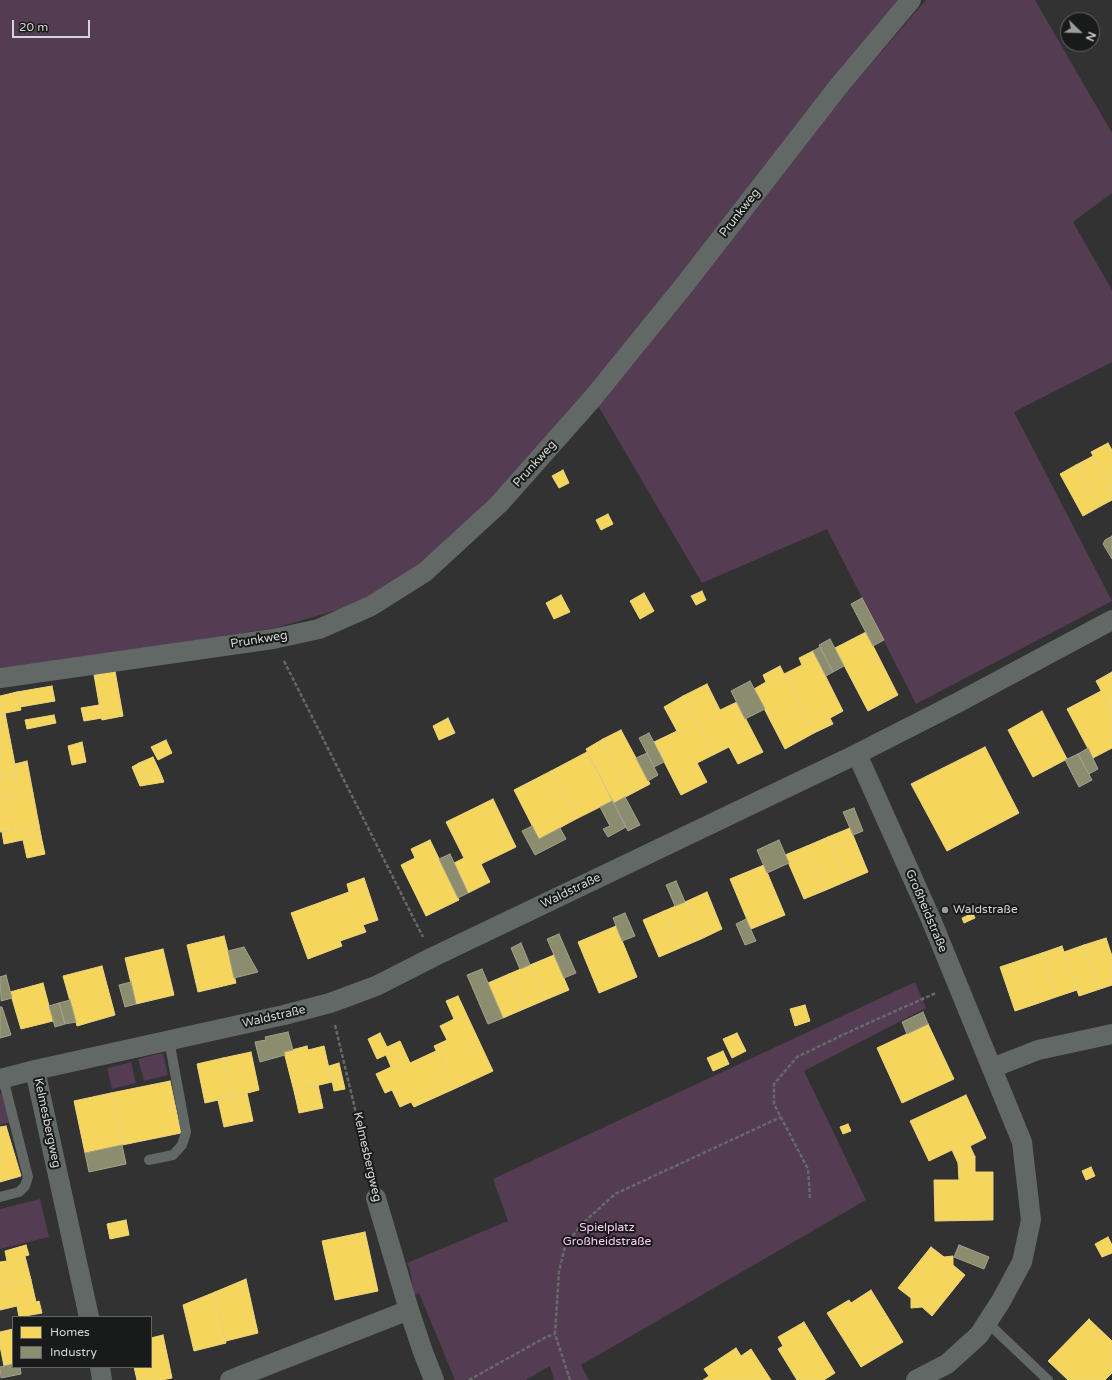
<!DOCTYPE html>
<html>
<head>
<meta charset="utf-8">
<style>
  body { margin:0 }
  #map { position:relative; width:1112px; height:1380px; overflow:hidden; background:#313231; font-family:"Varela Round",sans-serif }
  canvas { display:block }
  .legend { position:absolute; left:12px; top:1316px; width:140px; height:52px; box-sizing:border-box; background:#191a1a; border:1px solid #646565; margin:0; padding:5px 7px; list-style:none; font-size:12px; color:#d4d6d5 }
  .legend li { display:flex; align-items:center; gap:8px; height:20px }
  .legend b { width:20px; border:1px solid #646565 }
  .north { position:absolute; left:1060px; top:12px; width:40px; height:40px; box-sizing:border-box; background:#191a1a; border:1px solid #646565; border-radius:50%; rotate:113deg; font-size:11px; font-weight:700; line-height:16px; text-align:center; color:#d4d6d5 }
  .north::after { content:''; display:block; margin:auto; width:14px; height:18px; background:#9b9d9c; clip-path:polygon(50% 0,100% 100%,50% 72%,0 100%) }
  .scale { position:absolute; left:12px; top:20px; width:78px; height:18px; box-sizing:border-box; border:2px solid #d4d6d5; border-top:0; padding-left:5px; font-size:12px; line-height:14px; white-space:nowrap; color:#d4d6d5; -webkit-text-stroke:3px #191a1a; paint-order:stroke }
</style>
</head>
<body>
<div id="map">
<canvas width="1112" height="1380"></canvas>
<ul class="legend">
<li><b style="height:11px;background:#f6d55c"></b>Homes</li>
<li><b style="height:11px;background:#8c8c6e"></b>Industry</li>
</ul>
<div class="north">N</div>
<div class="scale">20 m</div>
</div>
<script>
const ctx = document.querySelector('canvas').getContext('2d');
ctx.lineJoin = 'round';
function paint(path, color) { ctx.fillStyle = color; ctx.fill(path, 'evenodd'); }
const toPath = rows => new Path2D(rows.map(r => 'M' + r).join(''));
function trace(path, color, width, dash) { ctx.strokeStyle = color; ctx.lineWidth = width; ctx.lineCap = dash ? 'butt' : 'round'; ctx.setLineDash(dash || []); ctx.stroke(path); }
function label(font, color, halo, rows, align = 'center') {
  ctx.font = font + ' "Varela Round",sans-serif'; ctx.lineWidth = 4; ctx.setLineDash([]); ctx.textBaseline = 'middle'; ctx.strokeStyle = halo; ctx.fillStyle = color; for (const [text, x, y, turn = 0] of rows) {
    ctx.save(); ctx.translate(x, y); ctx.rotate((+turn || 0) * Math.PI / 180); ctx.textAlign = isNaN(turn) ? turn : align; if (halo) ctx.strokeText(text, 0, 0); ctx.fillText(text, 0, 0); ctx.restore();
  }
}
paint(toPath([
  [0,0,901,0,587,393,492,497,419,566,368,597,351,606,275,628,0,670],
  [926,0,1035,0,1112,133,1112,193,1073,222,1112,290,1112,362,1014,412,1112,601,916,704,827,529,702,583,597,404,844,95],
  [915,982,926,1008,804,1071,866,1200,581,1365,589,1380,554,1380,550,1366,526,1380,455,1380,419,1293,414,1295,410,1270,407,1263,508,1221,493,1179],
  [163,1053,168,1075,144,1081,138,1059],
  [131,1062,136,1083,112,1089,107,1068],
  [3,1093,11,1122,0,1125,0,1094],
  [40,1199,49,1237,0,1249,0,1209]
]), '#543c52');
const homes = toPath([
  [1108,443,1112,450,1112,490,1091,452,1108,443],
  [1093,456,1112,490,1112,500,1099,507,1076,465,1093,456],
  [1076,465,1099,507,1083,516,1060,474,1076,465],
  [563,470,569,483,559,488,552,476,563,470],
  [608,514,613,524,601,530,596,520,608,514],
  [702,591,706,600,696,605,691,596,702,591],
  [644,593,654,611,640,619,630,601,644,593],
  [561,595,570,612,554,619,546,603,561,595],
  [866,632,898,695,868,711,835,648,866,632],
  [813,651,843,711,830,718,833,724,814,733,784,674,802,665,799,658,813,651],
  [780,666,814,733,785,749,754,689,766,682,763,675,780,666],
  [115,671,123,716,102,720,94,675,115,671],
  [1112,672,1112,711,1096,681,1112,672],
  [707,684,720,710,737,702,763,752,738,764,729,747,713,755,683,696,707,684],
  [52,686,55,701,20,707,17,692,52,686],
  [1101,691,1112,711,1112,748,1093,758,1067,709,1101,691],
  [17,692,21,710,0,714,0,696,17,692],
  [683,696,713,755,697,763,707,782,681,795,654,742,677,731,664,707,683,696],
  [99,705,102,718,84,721,81,708,99,705],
  [1042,711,1067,759,1033,777,1008,730,1042,711],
  [5,713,17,775,0,779,0,714,5,713],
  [54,715,56,723,27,729,25,720,54,715],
  [448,718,455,733,439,740,433,726,448,718],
  [621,730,650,784,631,794,603,739,621,730],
  [603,739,631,794,614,803,586,749,603,739],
  [166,740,172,753,158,760,151,747,166,740],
  [82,742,86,762,72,765,68,746,82,742],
  [985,747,1019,813,947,851,911,784,985,747],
  [587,752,612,801,576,819,551,771,587,752],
  [153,757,160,772,146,778,139,763,153,757],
  [27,761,33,793,0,799,0,779,17,775,15,764,27,761],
  [139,763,146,778,160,772,164,782,140,786,132,767,139,763],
  [551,771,576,819,539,839,514,790,551,771],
  [33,793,39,825,0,832,0,799,33,793],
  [493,799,516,847,481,864,490,882,468,893,454,863,464,858,446,822,493,799],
  [39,825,41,836,4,844,2,832,39,825],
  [850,828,868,872,847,881,828,837,850,828],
  [41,836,45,854,27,858,23,840,41,836],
  [828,837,847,881,826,890,807,846,828,837],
  [430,840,459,900,426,916,401,865,415,858,411,849,430,840],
  [807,846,826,890,804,899,785,855,807,846],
  [764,865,785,915,751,929,730,879,764,865],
  [364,878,378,920,363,925,366,932,340,941,342,946,308,959,291,913,349,892,347,884,364,878],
  [707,892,722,929,701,939,685,902,707,892],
  [685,902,701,939,680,948,664,911,685,902],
  [664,911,680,948,659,957,643,920,664,911],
  [973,913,975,918,964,923,962,918,973,913],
  [616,926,637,977,599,993,578,942,616,926],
  [224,936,236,983,198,992,187,945,224,936],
  [1106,938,1112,956,1112,985,1100,989,1084,945,1106,938],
  [1084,945,1100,989,1079,996,1064,952,1084,945],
  [1062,946,1077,990,1056,997,1042,953,1062,946],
  [163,949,174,995,136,1004,125,958,163,949],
  [1042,953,1056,997,1036,1004,1021,960,1042,953],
  [554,955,569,990,545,1000,530,965,554,955],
  [1021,960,1036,1004,1015,1011,1000,967,1021,960],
  [530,965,545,1000,524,1009,509,974,530,965],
  [102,966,115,1015,77,1026,63,976,102,966],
  [509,974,524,1009,503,1018,488,983,509,974],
  [43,983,53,1021,21,1029,10,992,43,983],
  [458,996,493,1071,454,1089,434,1046,447,1040,440,1026,454,1019,446,1001,458,996],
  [805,1005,810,1021,795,1026,790,1009,805,1005],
  [928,1024,954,1079,902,1103,877,1048,928,1024],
  [380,1033,387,1047,400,1041,410,1063,436,1051,454,1089,414,1107,411,1102,400,1107,392,1090,385,1093,376,1074,391,1067,386,1055,377,1059,368,1039,380,1033],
  [737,1033,746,1051,732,1058,723,1039,737,1033],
  [307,1046,308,1050,324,1046,332,1082,294,1091,284,1052,307,1046],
  [723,1051,729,1064,713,1071,707,1058,723,1051],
  [251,1052,259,1090,232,1097,223,1058,251,1052],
  [223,1058,232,1097,205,1103,197,1064,223,1058],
  [339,1063,345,1089,334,1091,329,1066,339,1063],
  [170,1081,181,1133,122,1145,111,1093,170,1081],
  [318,1085,323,1108,299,1113,294,1091,318,1085],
  [111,1093,122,1145,85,1153,74,1101,111,1093],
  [247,1093,253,1121,238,1124,232,1097,247,1093],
  [966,1095,986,1138,970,1146,975,1157,958,1163,952,1150,929,1161,910,1121,966,1095],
  [232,1097,238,1124,224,1127,218,1100,232,1097],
  [848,1124,851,1131,843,1134,840,1127,848,1124],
  [6,1126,21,1176,0,1182,0,1127,6,1126],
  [975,1157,975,1172,993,1172,993,1220,935,1221,934,1180,959,1180,958,1163,975,1157],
  [1091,1167,1095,1176,1086,1180,1082,1171,1091,1167],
  [126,1220,129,1235,110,1239,107,1224,126,1220],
  [365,1232,378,1291,335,1300,322,1241,365,1232],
  [1108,1237,1112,1245,1112,1253,1102,1257,1095,1244,1108,1237],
  [26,1245,29,1255,25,1256,31,1280,0,1287,0,1262,7,1261,5,1251,26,1245],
  [931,1247,944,1257,953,1256,953,1265,965,1275,932,1316,922,1307,911,1308,911,1298,898,1288,931,1247],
  [246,1279,258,1333,226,1341,215,1292,246,1279],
  [31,1280,36,1302,39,1301,42,1313,19,1317,17,1306,0,1310,0,1287,31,1280],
  [871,1290,903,1342,861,1367,827,1313,849,1300,851,1303,871,1290],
  [215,1292,226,1343,194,1351,183,1305,215,1292],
  [1089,1319,1112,1341,1112,1373,1105,1380,1068,1380,1048,1361,1089,1319],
  [804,1322,835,1373,824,1380,797,1380,778,1349,783,1346,778,1337,804,1322],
  [13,1329,13,1364,4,1366,0,1346,0,1332,13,1329],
  [163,1335,172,1378,162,1380,137,1380,134,1367,151,1367,151,1338,163,1335],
  [736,1348,741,1356,751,1349,771,1380,703,1380,709,1376,704,1369,736,1348]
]);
paint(homes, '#f6d55c');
trace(homes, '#ecd580', 1);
const industry = toPath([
  [1112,536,1112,559,1103,544,1105,540,1112,536],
  [862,598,884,640,873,646,851,604,862,598],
  [830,639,844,666,833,672,819,645,830,639],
  [820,647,833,672,826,676,813,651,820,647],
  [750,681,765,709,745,719,731,691,750,681],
  [649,733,664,762,654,767,639,738,649,733],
  [1088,748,1098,769,1089,774,1078,754,1088,748],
  [647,753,658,775,648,781,636,758,647,753],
  [1078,754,1092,780,1079,787,1065,760,1078,754],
  [625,797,640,825,628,831,614,803,625,797],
  [612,801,626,827,608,837,603,829,610,826,600,807,612,801],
  [854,808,863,831,853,835,843,812,854,808],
  [532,826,539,839,560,828,566,839,535,855,522,831,532,826],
  [779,840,789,863,767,873,757,850,779,840],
  [450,854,468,893,458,898,439,859,450,854],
  [676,881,685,902,675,906,666,885,676,881],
  [625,913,635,936,622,941,613,918,625,913],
  [746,919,756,941,745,945,736,924,746,919],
  [559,934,576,973,564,978,547,939,559,934],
  [521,943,530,965,520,969,511,948,521,943],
  [244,947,258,972,234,978,228,951,244,947],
  [482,969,503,1018,488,1024,467,975,482,969],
  [6,975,12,998,1,1001,0,977,6,975],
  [131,982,136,1004,125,1007,119,985,131,982],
  [70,1000,76,1022,65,1024,59,1003,70,1000],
  [59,1003,65,1024,55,1027,49,1006,59,1003],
  [0,1007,2,1007,11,1035,0,1038,0,1007],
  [923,1012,928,1024,907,1034,902,1022,923,1012],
  [288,1032,293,1050,284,1052,285,1055,260,1062,255,1042,266,1040,265,1037,288,1032],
  [122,1145,126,1164,89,1172,85,1153,122,1145],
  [959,1245,989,1257,984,1269,954,1257,959,1245],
  [13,1364,13,1367,20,1367,21,1374,1,1378,0,1367,13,1364]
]);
paint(industry, '#8c8c6e');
trace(industry, '#a2a28d', 1);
trace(toPath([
  [284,661,423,937],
  [335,1025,371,1176],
  [810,1198,808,1169,774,1104,774,1084,797,1057,853,1030,936,993],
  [469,1380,546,1337,555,1334],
  [570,1380,555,1334,559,1272,565,1246,581,1225,615,1194,781,1117]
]), '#656967', 2.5, [4, 2]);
trace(toPath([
  [149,1160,173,1155,182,1145,186,1132,169,1040],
  [0,1197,19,1192,25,1186,28,1177,3,1078],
  [988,1323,1048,1380]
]), '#616865', 10);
trace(toPath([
  [0,678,273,639,319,629,371,606,425,572,499,504,592,399,686,283,838,87,911,0],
  [857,754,930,917,1022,1142,1031,1220,1022,1262,1001,1301,979,1335,947,1364,916,1380],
  [992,1068,1038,1050,1112,1034],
  [35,1070,89,1317],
  [0,1079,35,1070,284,1015,330,1003,376,986,433,957,857,754,957,703,1112,620],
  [376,1198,409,1310,423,1352,434,1380],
  [100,1367,102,1380],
  [230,1380,409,1310]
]), '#616865', 20);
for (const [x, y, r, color] of [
  [945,910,4,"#9b9d9c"]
]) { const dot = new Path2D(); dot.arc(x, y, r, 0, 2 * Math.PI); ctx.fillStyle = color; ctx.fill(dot); trace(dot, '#191a1a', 1.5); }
label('12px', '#d4d6d5', '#191a1a', [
  ["Prunkweg",740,213,-52],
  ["Prunkweg",535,464,-48],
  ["Prunkweg",259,640,-9],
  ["Waldstraße",571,891,-26],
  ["Großheidstraße",926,911,67],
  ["Waldstraße",274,1017,-13],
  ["Kelmesbergweg",47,1123,78],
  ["Kelmesbergweg",367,1157,77]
]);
label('12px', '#d4d6d5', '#191a1a', [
  ["Waldstraße",953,910]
], 'left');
label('12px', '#fccaf6', '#191a1a', [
  ["Spielplatz",607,1228],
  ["Großheidstraße",607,1242]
]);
</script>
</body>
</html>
